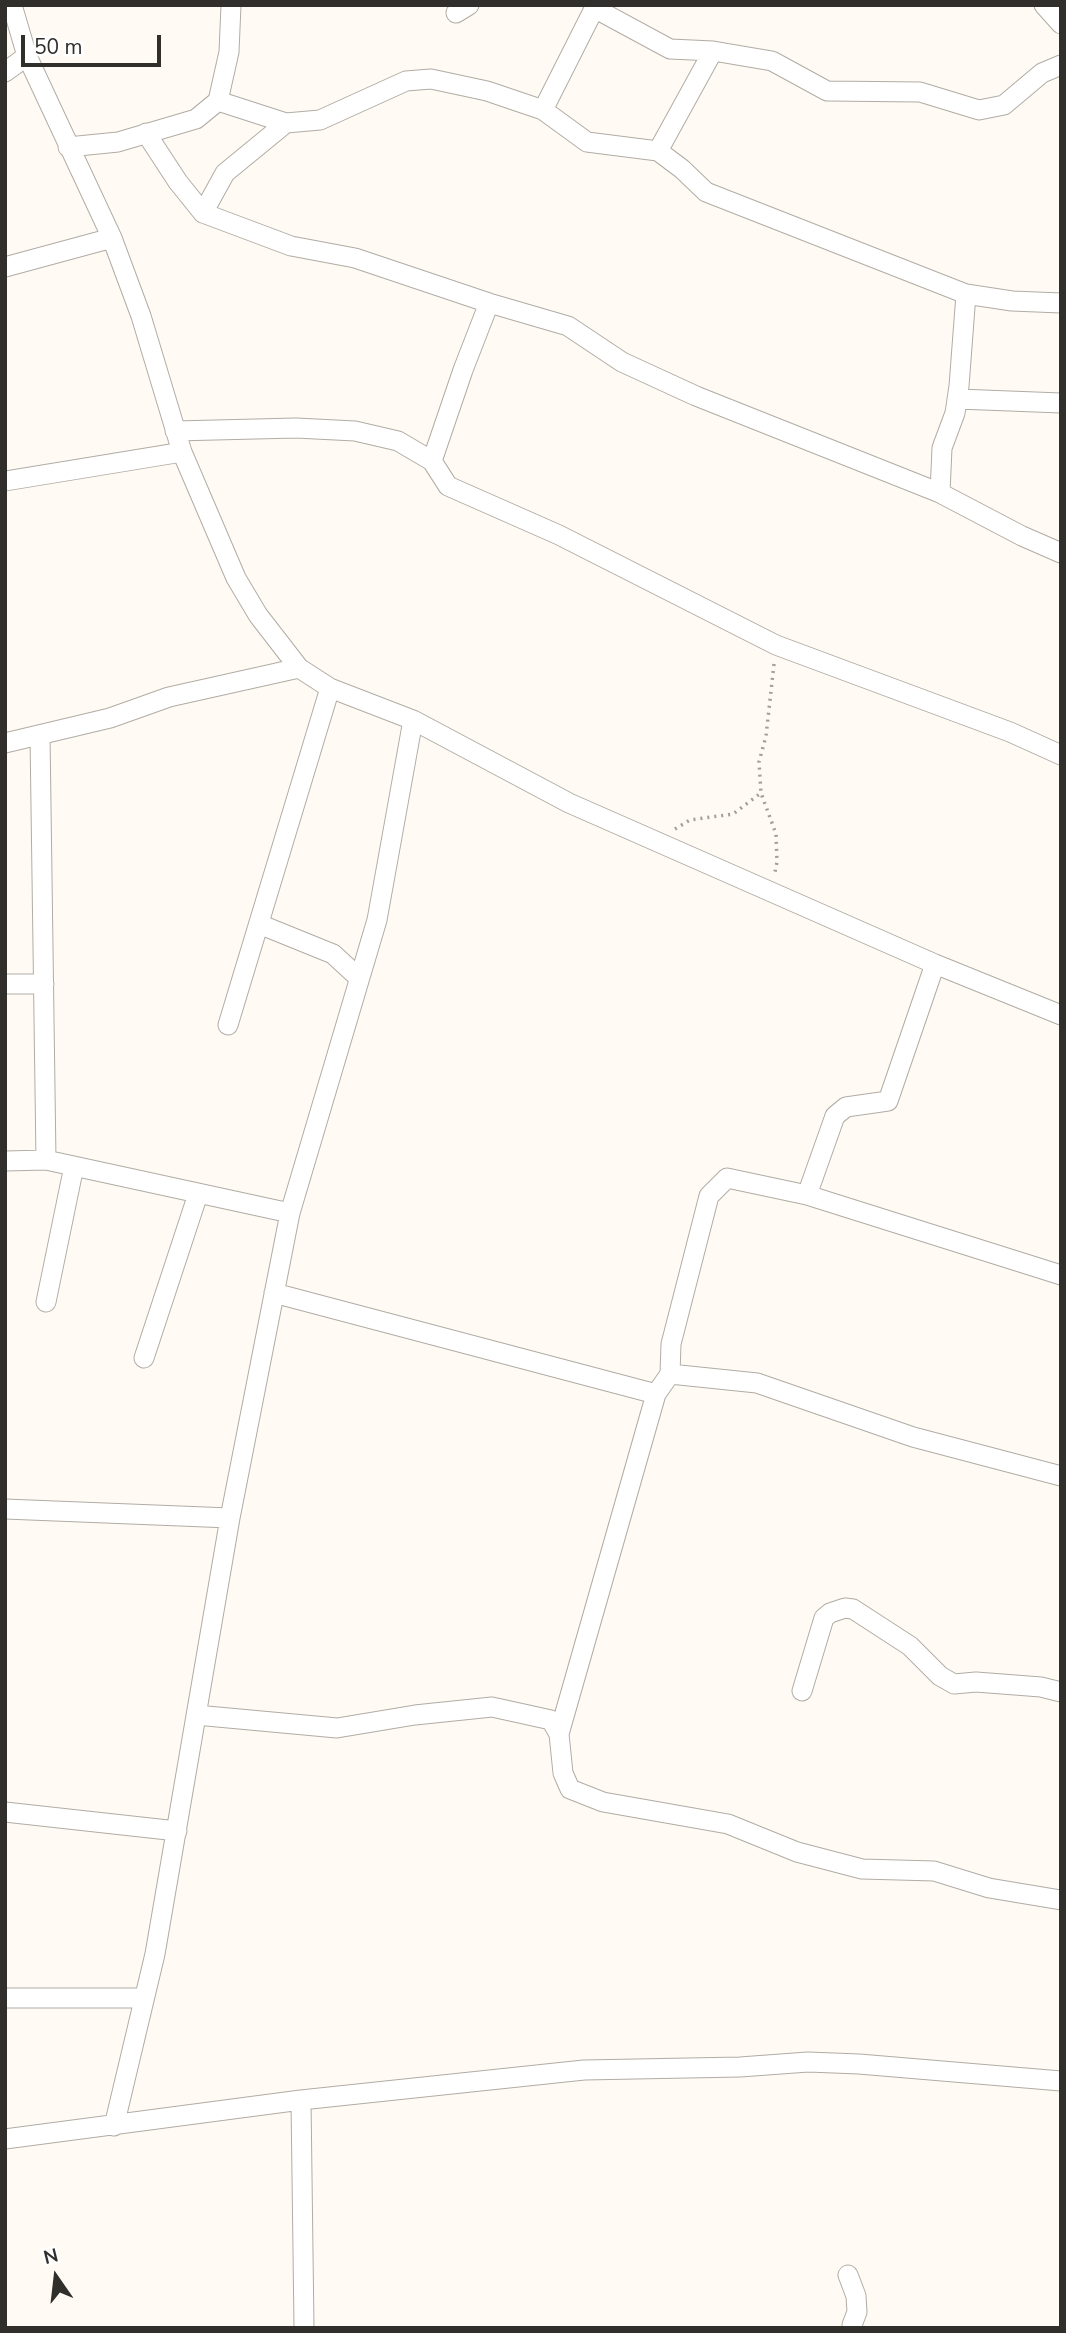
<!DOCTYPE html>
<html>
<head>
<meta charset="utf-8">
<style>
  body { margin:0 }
  #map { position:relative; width:1066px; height:2333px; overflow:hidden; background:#fffaf4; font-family:"Nunito Sans",sans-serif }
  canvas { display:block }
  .frame { position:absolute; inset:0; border:7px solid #312f2c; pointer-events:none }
  .north { position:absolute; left:21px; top:2242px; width:70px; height:70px; -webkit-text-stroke:5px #fff; paint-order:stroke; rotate:346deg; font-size:19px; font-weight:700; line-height:28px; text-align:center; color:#312f2c }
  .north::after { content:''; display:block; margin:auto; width:24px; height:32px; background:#312f2c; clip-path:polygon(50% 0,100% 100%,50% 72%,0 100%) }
  .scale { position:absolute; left:21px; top:35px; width:140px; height:32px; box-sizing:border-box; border:4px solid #312f2c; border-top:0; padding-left:9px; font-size:21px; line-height:24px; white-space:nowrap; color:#312f2c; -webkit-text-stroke:5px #fff; paint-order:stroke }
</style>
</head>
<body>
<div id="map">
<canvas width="1066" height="2333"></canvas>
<div class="frame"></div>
<div class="north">N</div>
<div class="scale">50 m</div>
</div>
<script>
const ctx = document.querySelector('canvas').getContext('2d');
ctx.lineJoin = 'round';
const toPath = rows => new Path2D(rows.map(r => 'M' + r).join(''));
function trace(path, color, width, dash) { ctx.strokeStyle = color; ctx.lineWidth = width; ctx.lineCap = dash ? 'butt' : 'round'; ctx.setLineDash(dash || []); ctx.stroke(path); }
const minor = toPath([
  [12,5,27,56,112,238,141,316,182,452,236,578,258,615,299,668,330,688,413,720,569,803,935,964,1061,1015],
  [1044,5,1061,24],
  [594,8,670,49,713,51,772,61,827,91,920,92,979,110,1004,105,1042,73,1061,65],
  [456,13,469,5],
  [5,72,27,56],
  [218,101,286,123,320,120,406,81,431,79,487,91,543,110,587,142,658,151,682,169,706,192,966,294,1012,301,1061,303],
  [543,110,596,5],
  [146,133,178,182,203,213,291,246,355,258,489,303,568,326,622,362,696,396,940,493,1022,536,1061,553],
  [68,147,118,142,196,119,218,101,229,52,231,5],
  [658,151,713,51],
  [203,213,225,173,286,123],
  [5,267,112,238],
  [958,399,1061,403],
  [175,431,296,428,355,431,398,441,432,461,448,486,559,535,776,645,1010,732,1061,755],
  [432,461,463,370,489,303],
  [5,481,182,452],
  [940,493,942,448,955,413,959,386,966,294],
  [40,735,46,1160],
  [5,743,110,718,169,697,299,668],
  [259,924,333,954,359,978],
  [5,984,44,984],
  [228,1025,330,688],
  [5,1161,46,1160,290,1213],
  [807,1195,835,1116,846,1107,888,1101,935,964],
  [274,1293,656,1394,670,1374,671,1344,709,1196,727,1178,807,1195,1061,1275],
  [46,1302,74,1166],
  [144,1358,198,1194],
  [670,1374,757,1383,913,1437,1061,1476],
  [5,1509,230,1518],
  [802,1691,824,1618,830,1613,845,1608,853,1609,910,1646,940,1676,954,1684,976,1682,1041,1687,1061,1692],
  [196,1715,337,1728,415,1715,492,1707,551,1720,559,1734,563,1773,570,1789,603,1802,728,1824,797,1852,862,1869,934,1871,989,1888,1061,1900],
  [559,1734,656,1394],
  [5,1812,177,1831],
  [5,1998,144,1998],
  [301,2100,304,2328],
  [114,2126,155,1954,230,1518,290,1213,377,920,413,720],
  [5,2139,301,2100,584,2070,740,2067,808,2062,859,2064,1061,2081],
  [848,2275,856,2296,857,2312,852,2325,853,2328]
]);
trace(minor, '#b1aca4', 21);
trace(toPath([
  [774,664,766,736,759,762,761,793,776,834,777,862,775,872],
  [675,829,690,820,733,814,761,793]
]), '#a29e99', 3.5, [2, 5]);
trace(minor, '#fff', 19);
</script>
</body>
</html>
